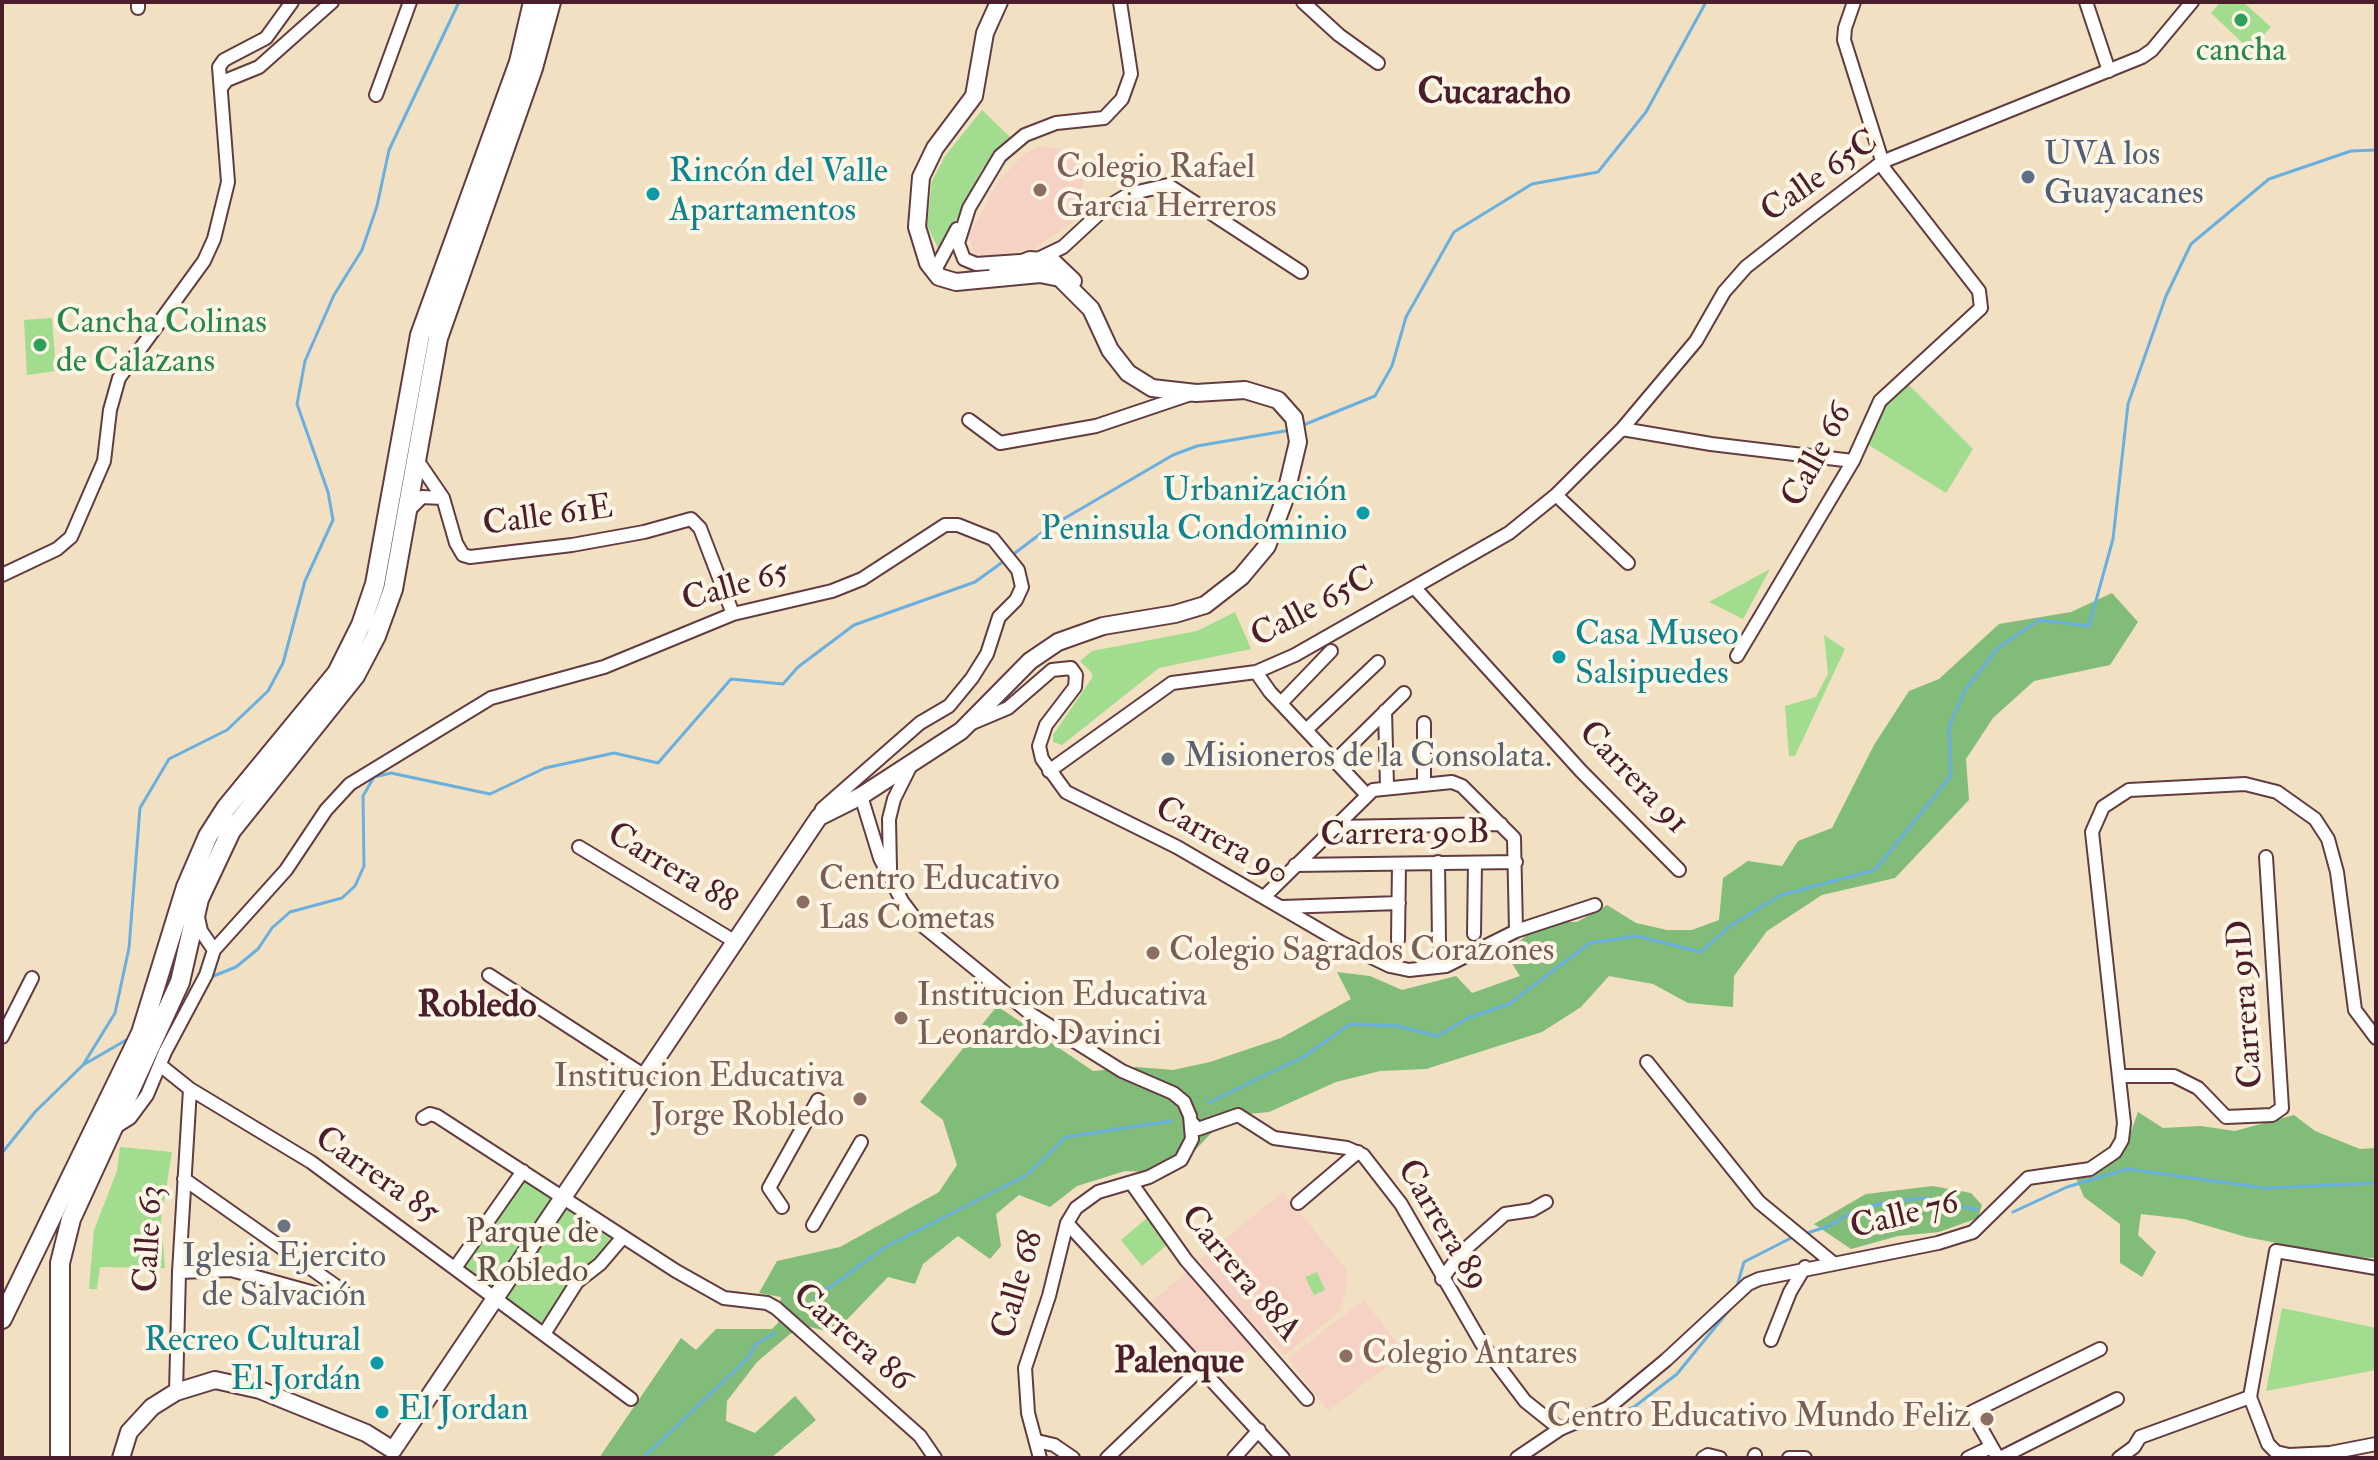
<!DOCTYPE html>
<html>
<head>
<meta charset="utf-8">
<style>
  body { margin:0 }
  #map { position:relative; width:2378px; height:1460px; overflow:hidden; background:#f1e0c1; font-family:"IM FELL Double Pica",serif }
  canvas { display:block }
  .frame { position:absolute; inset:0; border:4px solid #4a1f2b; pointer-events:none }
</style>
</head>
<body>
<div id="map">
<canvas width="2378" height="1460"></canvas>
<div class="frame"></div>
</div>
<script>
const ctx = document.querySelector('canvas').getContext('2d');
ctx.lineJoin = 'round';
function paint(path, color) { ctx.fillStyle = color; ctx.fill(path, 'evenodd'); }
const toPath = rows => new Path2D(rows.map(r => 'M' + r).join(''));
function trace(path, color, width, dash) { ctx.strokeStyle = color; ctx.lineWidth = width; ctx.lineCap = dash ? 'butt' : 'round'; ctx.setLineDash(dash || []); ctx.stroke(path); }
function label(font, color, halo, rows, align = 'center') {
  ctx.font = font + ' "IM FELL Double Pica",serif'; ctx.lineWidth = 8; ctx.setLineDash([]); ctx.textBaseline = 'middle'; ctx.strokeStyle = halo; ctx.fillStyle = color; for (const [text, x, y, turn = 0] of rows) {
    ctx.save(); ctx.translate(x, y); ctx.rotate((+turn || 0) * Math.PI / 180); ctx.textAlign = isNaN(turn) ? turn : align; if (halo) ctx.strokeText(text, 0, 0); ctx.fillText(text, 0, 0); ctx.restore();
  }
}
paint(toPath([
  [1041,146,1061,149,1082,165,1085,214,1034,249,987,256,974,253,969,235,1000,179,1026,153],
  [1283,1192,1346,1269,1348,1283,1339,1312,1284,1355,1230,1300,1199,1260],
  [1189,1270,1255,1344,1217,1377,1150,1303],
  [1364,1300,1404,1353,1328,1411,1288,1358]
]), '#f6d2c4');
paint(toPath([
  [2221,2,2243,2,2271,27,2250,50,2211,13],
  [982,110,1010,137,981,171,940,252,927,225,932,181,945,156],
  [52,318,56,371,27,375,24,320],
  [1907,383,1973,449,1946,493,1864,442,1881,408],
  [1770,569,1743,619,1709,602],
  [1235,612,1251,649,1159,668,1062,745,1053,742,1053,735,1092,678,1092,673,1080,661,1092,651,1197,631],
  [1824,635,1845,649,1795,756,1789,756,1785,706,1816,697,1828,674],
  [120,1147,172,1152,161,1220,165,1268,100,1267,97,1289,89,1289,94,1230,117,1171],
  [525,1176,616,1235,604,1252,586,1266,544,1326,461,1268],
  [1147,1218,1168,1244,1142,1266,1121,1240],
  [1317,1272,1325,1290,1314,1295,1305,1277],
  [2282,1308,2376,1328,2376,1370,2266,1391]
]), '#a2dc8e');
paint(toPath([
  [2112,593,2138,622,2110,665,2034,681,1993,718,1966,759,1969,800,1895,878,1822,895,1767,931,1734,976,1733,1007,1688,1003,1653,984,1609,976,1581,1007,1542,1032,1426,1069,1380,1071,1336,1082,1269,1112,1227,1116,1174,1173,1125,1171,1077,1186,1050,1207,1019,1195,996,1214,1001,1246,990,1259,958,1236,923,1264,915,1284,888,1277,834,1333,810,1327,790,1334,757,1362,727,1401,726,1421,755,1433,795,1396,816,1420,771,1458,599,1458,681,1338,696,1350,716,1329,772,1329,778,1323,781,1297,759,1293,777,1261,840,1247,939,1192,957,1165,943,1120,920,1102,997,1006,1093,1071,1137,1067,1173,1070,1210,1062,1281,1038,1351,999,1337,972,1370,976,1402,990,1456,976,1472,993,1520,976,1506,954,1542,921,1577,922,1607,905,1636,923,1667,930,1692,930,1719,920,1723,878,1748,861,1782,866,1798,841,1832,828,1874,745,1909,691,1939,679,1999,624,2071,612],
  [2138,1112,2163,1128,2201,1126,2235,1131,2294,1115,2315,1131,2360,1149,2376,1148,2376,1258,2348,1257,2246,1237,2184,1219,2141,1214,2138,1235,2156,1252,2142,1277,2120,1263,2120,1224,2084,1197,2076,1178,2100,1171,2124,1152],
  [1933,1186,1971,1193,1982,1205,1978,1218,1939,1232,1898,1236,1851,1249,1814,1224,1866,1194]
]), '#81bc79');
trace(toPath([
  [1301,426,1375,396,1392,366,1406,317,1454,232,1532,184,1598,172,1646,112,1706,2],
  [1011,556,1048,528,1173,455,1197,446,1291,430],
  [211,977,236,967,258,949,272,928,290,912,342,898,355,886,364,866,363,796,374,777,391,773,490,794,545,768,614,753,658,763,731,679,783,684,798,667,854,625,975,582,1004,561],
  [83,1065,128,1039],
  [1208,1103,1305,1056,1350,1024,1398,1026,1437,1036,1468,1018,1509,1004,1590,943,1637,936,1701,952,1730,926,1781,895,1875,870,1951,776,1949,727,1965,690,1998,648,2039,620,2089,626,2113,539,2128,404,2166,296,2191,244,2269,179,2351,151,2376,150],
  [2,1153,35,1112,83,1065,115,1013,129,948,140,808,169,759,227,730,268,691,283,663,305,581,333,520,328,492,297,404,305,361,334,295,362,250,377,206,389,150,459,2],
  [2013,1212,2067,1187,2127,1169,2265,1188,2376,1183],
  [1804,1234,1829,1226,1857,1209,1893,1201,1926,1198,1977,1210],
  [1737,1286,1744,1262,1793,1237],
  [815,1298,887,1246,1027,1175,1066,1137,1171,1121],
  [643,1458,748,1358,756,1344,775,1333],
  [1529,1458,1562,1435,1634,1407,1677,1374,1730,1309]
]), '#69b0e0', 3);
const minor = toPath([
  [138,2,138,8],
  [1303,2,1339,35,1378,63],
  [2086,2,2109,71],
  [221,88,227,80,259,67,332,2],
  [376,95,410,2],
  [1038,259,1063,247,1104,209,1129,194,1168,185,1301,272],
  [1020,261,976,264,964,259,958,243,969,208,1000,156,1025,135,1056,123,1104,118,1122,99,1131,74,1120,2],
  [934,272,957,229],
  [969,420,1000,443,1096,426,1191,394],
  [1622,429,1711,444,1853,461],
  [417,460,443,498,456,543,463,555,470,557,572,545,644,532,691,519,700,528,733,614],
  [1556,495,1628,563],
  [409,510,422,497,443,498],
  [2,575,57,549,71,537,104,461,110,410,119,378,204,261,214,239,228,182,219,67,224,60,266,38,292,2],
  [1414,587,1581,771,1679,870],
  [1737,656,1853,461,1880,401,1981,308,1979,291,1885,170,1844,40,1845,28,1854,2],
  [1256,672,1270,692,1366,794],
  [1281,703,1331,651],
  [1385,711,1387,786],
  [1424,723,1424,783],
  [970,724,1008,708,1052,670,1071,668,1076,675,1075,687,1046,725,1039,746,1042,759,1066,792,1177,847,1342,943,1390,966,1409,970,1446,966,1516,931,1595,905],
  [1307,729,1378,662],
  [1336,760,1404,693],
  [1049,771,1172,683,1256,672,1295,655,1509,533,1556,495,1622,429,1696,341,1724,292,1746,267,1811,216,1882,162,2142,57,2152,50,2192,2],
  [861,796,880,858,902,901,917,921,1031,1014,1122,1071,1173,1093,1184,1102,1190,1116,1192,1139,1181,1160,1149,1177,1098,1192,1076,1208,1067,1223,1049,1296,1025,1368,1028,1413,1040,1458],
  [1336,827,1501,824],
  [579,847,734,941],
  [1438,862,1439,943],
  [1295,865,1516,862],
  [890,869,889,819,894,799,911,765],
  [1264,897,1373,790,1452,782,1462,786,1514,838,1516,931],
  [1282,907,1399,903],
  [1474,934,1475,863],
  [1398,940,1399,864],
  [214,950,286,870,326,810,350,784,491,698,604,667,733,614,832,591,862,579,945,525,958,525,993,539,1018,570,1022,587,1016,600,999,617,987,654,972,678,949,706,920,723,822,809,819,816],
  [489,975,645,1076],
  [2,1037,32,978],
  [1647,1062,1759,1202,1833,1263],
  [160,1065,190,1089,311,1162,631,1399],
  [2119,1076,2174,1076,2198,1088,2226,1117,2272,1115,2282,1108,2266,857],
  [423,1118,430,1114,437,1116,676,1271,724,1298,767,1303,776,1308,920,1436,935,1458],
  [1192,1123,1198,1129,1238,1115,1274,1138,1347,1148,1363,1155,1401,1204,1482,1344,1525,1401,1560,1429],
  [114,1128,130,1118,147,1095,165,1052,206,975,214,950,201,931,198,917],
  [1132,1184,1186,1260,1307,1399],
  [1298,1203,1358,1152],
  [782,1207,769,1188,818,1100],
  [1067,1223,1283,1458],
  [813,1225,861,1142],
  [455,1268,523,1171],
  [2376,1268,2276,1251,2250,1397,2268,1444,2276,1452,2289,1455,2330,1453,2376,1444],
  [179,1272,231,1270,322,1295,340,1296,343,1291,184,1179],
  [1442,1279,1461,1253,1505,1214,1532,1210,1546,1202],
  [544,1334,577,1282,600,1264,623,1237],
  [1771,1340,1790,1292,1805,1267],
  [176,1392,179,1272,190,1089],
  [1037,1441,1054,1445,1073,1458],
  [1107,1458,1201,1368],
  [1234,1458,1259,1430],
  [1517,1458,1560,1429,1608,1408,1666,1360,1748,1284,1759,1279,1938,1243,1973,1232,2028,1178,2090,1169,2115,1152,2122,1140,2124,1123,2092,832,2103,807,2129,790,2245,784,2277,792,2315,819,2328,839,2337,872,2355,1010,2376,1038],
  [1703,1458,1708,1455,1720,1458],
  [1754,1458,1755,1455],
  [1789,1458,1805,1458],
  [1968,1458,1991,1447],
  [1998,1458,1972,1412,2100,1349],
  [2000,1458,2117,1399],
  [2119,1458,2134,1447,2140,1437,2250,1397]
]);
const major = toPath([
  [996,274,1030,260,1053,262,1073,281],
  [121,1458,129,1432,152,1407,176,1392,215,1380,260,1390,366,1433,393,1450,819,817,861,796,961,731,1030,661,1058,642,1103,626,1175,614,1205,605,1241,577,1267,546,1284,501,1298,442,1294,418,1278,400,1245,390,1196,393,1152,388,1128,373,1110,350,1091,309,1060,278,1040,274,956,282,939,277,928,263,917,227,921,177,935,148,974,96,985,33,999,2]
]);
const highway = toPath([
  [2,1319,141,1033,186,887,208,836,226,808,337,673,361,625,375,584,420,335,519,62,533,2],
  [60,1458,60,1263,71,1219,180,982,199,899,231,831,355,676,376,636,393,589,438,338,533,68,551,2]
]);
trace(minor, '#633c42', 16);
trace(major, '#633c42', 20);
trace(highway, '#633c42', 22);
trace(minor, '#fff', 12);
trace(major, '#fff', 16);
trace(highway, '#fff', 18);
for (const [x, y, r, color] of [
  [2241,20,8,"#2e9e5b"],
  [2028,177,8,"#5c6f8a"],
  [1040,190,8,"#8d6e63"],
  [653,194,8,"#0f9aa8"],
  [40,345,8,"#2e9e5b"],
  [1363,513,8,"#0f9aa8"],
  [1559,657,8,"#0f9aa8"],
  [1168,759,8,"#6b7280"],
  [803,902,8,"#8d6e63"],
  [1153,953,8,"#8d6e63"],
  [901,1018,8,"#8d6e63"],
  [860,1099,8,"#8d6e63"],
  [284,1226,8,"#6b7280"],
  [1346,1356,8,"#8d6e63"],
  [377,1363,8,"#0f9aa8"],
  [382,1412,8,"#0f9aa8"],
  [1987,1419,8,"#8d6e63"]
]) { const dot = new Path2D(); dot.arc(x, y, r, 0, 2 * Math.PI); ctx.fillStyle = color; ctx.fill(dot); trace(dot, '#fcf5e5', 3); }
label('34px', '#27864d', '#fcf5e5', [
  ["cancha",2241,53],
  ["Cancha Colinas",56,325,"left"],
  ["de Calazans",56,364,"left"]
]);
label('34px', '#4e5e75', '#fcf5e5', [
  ["UVA los",2044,157],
  ["Guayacanes",2044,196]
], 'left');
label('34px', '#785e54', '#fcf5e5', [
  ["Colegio Rafael",1056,170],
  ["Garcia Herreros",1056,209],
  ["Centro Educativo",819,882],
  ["Las Cometas",819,921],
  ["Colegio Sagrados Corazones",1169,953],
  ["Institucion Educativa",917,998],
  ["Leonardo Davinci",917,1037],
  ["Institucion Educativa",844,1079,"right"],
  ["Jorge Robledo",844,1118,"right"],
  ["Colegio Antares",1362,1356],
  ["Centro Educativo Mundo Feliz",1971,1419,"right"]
], 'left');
label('34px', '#0d838f', '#fcf5e5', [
  ["Rincón del Valle",669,174],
  ["Apartamentos",669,213],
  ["Urbanización",1347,493,"right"],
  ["Peninsula Condominio",1347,532,"right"],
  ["Casa Museo",1575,637],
  ["Salsipuedes",1575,676],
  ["Recreo Cultural",361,1343,"right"],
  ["El Jordán",361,1382,"right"],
  ["El Jordan",398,1412]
], 'left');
label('34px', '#4a1f2b', '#fcf5e5', [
  ["Calle 65C",1821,178,-35],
  ["Calle 66",1819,456,-62],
  ["Calle 61E",548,518,-8],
  ["Calle 65",736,588,-16],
  ["Calle 65C",1314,609,-28],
  ["Carrera 91",1632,779,46],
  ["Carrera 90B",1405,836,-1],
  ["Carrera 90",1221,843,29],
  ["Carrera 88",671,870,31],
  ["Carrera 91D",2248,1004,-94],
  ["Carrera 85",376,1177,35],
  ["Calle 76",1905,1217,-14],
  ["Carrera 89",1441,1226,59],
  ["Calle 63",151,1239,-87],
  ["Carrera 88A",1239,1275,50],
  ["Calle 68",1020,1285,-74],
  ["Carrera 86",851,1339,41]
]);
label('34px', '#5b616d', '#fcf5e5', [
  ["Misioneros de la Consolata.",1184,759],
  ["Iglesia Ejercito",284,1259,"center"],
  ["de Salvación",284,1298,"center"]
], 'left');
label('34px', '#604e44', '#fcf5e5', [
  ["Parque de",532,1235],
  ["Robledo",532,1274]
]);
label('bold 36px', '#4a1f2b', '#fcf5e5', [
  ["Cucaracho",1494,95],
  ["Robledo",477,1008],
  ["Palenque",1179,1364]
]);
</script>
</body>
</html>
